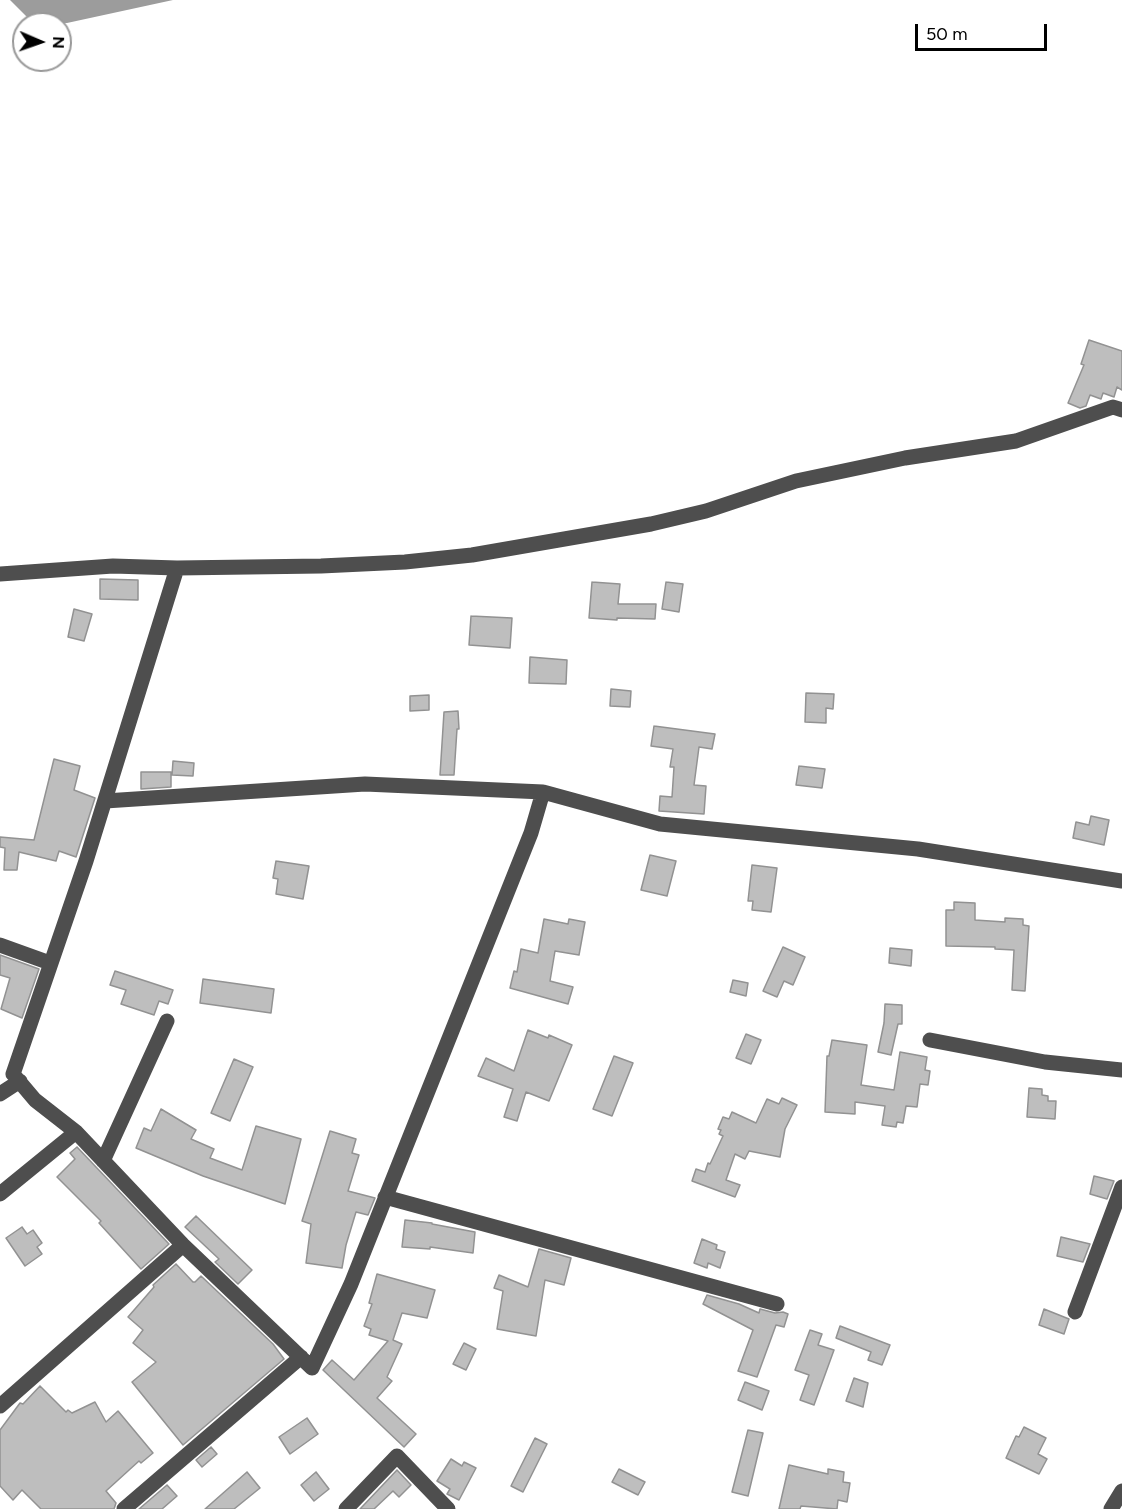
<!DOCTYPE html>
<html>
<head>
<meta charset="utf-8">
<style>
  body { margin:0 }
  #map { position:relative; width:1122px; height:1509px; overflow:hidden; background:#fff; font-family:Figtree,sans-serif }
  canvas { display:block }
  .north { position:absolute; left:12px; top:12px; width:60px; height:60px; box-sizing:border-box; background:#fff; border:2px solid #999; border-radius:50%; rotate:92deg; font-size:16px; font-weight:700; line-height:24px; text-align:center; color:#000 }
  .north::after { content:''; display:block; margin:auto; width:21px; height:27px; background:#000; clip-path:polygon(50% 0,100% 100%,50% 72%,0 100%) }
  .scale { position:absolute; left:915px; top:24px; width:132px; height:27px; box-sizing:border-box; border:3px solid #000; border-top:0; padding-left:8px; font-size:18px; line-height:21px; white-space:nowrap; color:#000; -webkit-text-stroke:4px #fff; paint-order:stroke }
</style>
</head>
<body>
<div id="map">
<canvas width="1122" height="1509"></canvas>
<div class="north">N</div>
<div class="scale">50 m</div>
</div>
<script>
const ctx = document.querySelector('canvas').getContext('2d');
ctx.lineJoin = 'round';
function paint(path, color) { ctx.fillStyle = color; ctx.fill(path, 'evenodd'); }
const toPath = rows => new Path2D(rows.map(r => 'M' + r).join(''));
function trace(path, color, width, dash) { ctx.strokeStyle = color; ctx.lineWidth = width; ctx.lineCap = dash ? 'butt' : 'round'; ctx.setLineDash(dash || []); ctx.stroke(path); }
paint(toPath([
  [10,0,173,0,67,23,32,22]
]), '#9c9c9c');
const building = toPath([
  [1089,340,1122,351,1122,390,1117,387,1114,397,1103,393,1101,399,1090,395,1086,406,1080,408,1068,403,1084,365,1081,364,1089,340],
  [100,579,138,580,138,600,100,599,100,579],
  [592,582,620,584,618,604,656,604,655,619,617,618,617,620,589,618,592,582],
  [666,582,683,584,679,612,662,609,666,582],
  [74,609,92,614,84,641,68,637,74,609],
  [471,616,512,618,510,648,469,645,471,616],
  [530,657,567,660,566,684,529,683,530,657],
  [611,689,631,691,630,707,610,706,611,689],
  [806,693,834,694,833,709,826,708,826,723,805,722,806,693],
  [429,695,429,710,410,711,410,696,429,695],
  [458,711,459,729,457,729,454,775,440,775,444,712,458,711],
  [654,726,715,734,712,749,699,747,694,785,706,786,704,814,659,811,660,796,672,797,674,767,670,767,673,749,651,746,654,726],
  [54,759,80,766,74,790,95,798,76,857,59,851,56,861,19,852,17,870,4,870,5,848,0,847,0,837,34,840,54,759],
  [173,761,194,763,193,776,172,775,173,761],
  [799,766,825,769,822,788,796,785,799,766],
  [141,772,171,772,171,787,141,789,141,772],
  [1091,816,1109,820,1104,845,1073,838,1076,822,1089,825,1091,816],
  [650,855,676,861,667,896,641,890,650,855],
  [276,861,309,866,303,899,276,894,278,879,273,878,276,861],
  [752,865,777,868,771,912,752,910,753,901,748,901,752,865],
  [954,902,975,903,975,920,1005,922,1005,918,1023,919,1023,925,1029,926,1025,991,1012,990,1014,950,995,949,995,947,946,946,946,910,954,910,954,902],
  [544,919,568,924,569,919,585,922,579,955,555,951,550,981,573,987,568,1004,510,988,514,971,517,972,521,949,538,953,544,919],
  [783,947,805,957,793,985,784,981,777,997,763,991,783,947],
  [890,948,912,950,911,966,889,963,890,948],
  [0,955,39,969,22,1018,1,1009,10,978,0,975,0,955],
  [115,971,173,990,168,1004,159,1001,154,1015,121,1004,126,990,110,985,115,971],
  [203,979,274,989,271,1013,200,1003,203,979],
  [733,980,748,983,746,996,730,992,733,980],
  [885,1004,902,1005,902,1024,898,1024,891,1055,878,1052,884,1023,885,1004],
  [528,1030,548,1038,549,1035,572,1045,549,1101,526,1092,517,1121,504,1117,513,1089,478,1076,486,1058,514,1071,528,1030],
  [746,1034,761,1040,751,1064,736,1058,746,1034],
  [832,1040,867,1045,861,1085,894,1090,900,1052,927,1057,925,1070,930,1071,928,1085,920,1084,917,1107,906,1106,903,1123,897,1122,896,1127,882,1125,885,1106,855,1102,855,1114,825,1112,827,1056,829,1056,832,1040],
  [614,1056,633,1063,612,1116,593,1109,614,1056],
  [234,1059,253,1067,230,1121,211,1113,234,1059],
  [1029,1088,1042,1089,1042,1095,1048,1096,1048,1101,1056,1101,1055,1119,1027,1117,1029,1088],
  [782,1098,797,1105,785,1129,780,1157,749,1151,745,1159,735,1154,726,1180,740,1185,735,1197,692,1181,696,1169,705,1172,708,1163,710,1164,723,1136,719,1134,721,1130,718,1129,723,1117,729,1119,732,1112,756,1123,767,1099,779,1104,782,1098],
  [161,1109,196,1130,191,1139,214,1149,210,1158,242,1170,256,1126,301,1139,285,1204,203,1176,136,1148,144,1128,151,1131,161,1109],
  [330,1131,356,1139,352,1153,359,1155,348,1191,375,1198,368,1215,356,1212,346,1245,342,1268,306,1263,311,1224,302,1221,330,1131],
  [77,1147,169,1244,141,1269,99,1223,101,1221,57,1177,75,1159,70,1153,77,1147],
  [1094,1176,1114,1181,1107,1199,1090,1194,1094,1176],
  [196,1216,252,1270,238,1284,215,1262,219,1259,185,1227,196,1216],
  [405,1220,432,1223,432,1224,475,1232,473,1253,430,1247,430,1249,402,1247,405,1220],
  [22,1227,27,1234,33,1230,42,1243,37,1247,42,1254,25,1266,6,1238,22,1227],
  [1061,1237,1090,1244,1083,1262,1057,1256,1061,1237],
  [702,1239,717,1245,716,1249,725,1252,720,1268,708,1263,707,1268,694,1263,702,1239],
  [539,1249,571,1258,564,1285,545,1280,536,1336,497,1329,503,1291,494,1288,499,1275,528,1287,539,1249],
  [176,1264,193,1282,195,1282,201,1276,273,1344,284,1359,183,1445,132,1382,156,1362,133,1343,143,1330,128,1317,154,1287,153,1285,176,1264],
  [377,1274,435,1290,427,1318,402,1313,393,1340,402,1344,387,1377,392,1381,377,1398,416,1434,404,1447,323,1370,332,1360,354,1380,388,1341,369,1335,371,1329,364,1326,372,1304,369,1303,377,1274],
  [707,1295,739,1304,759,1313,760,1309,775,1313,783,1312,788,1314,784,1327,776,1325,757,1377,738,1371,753,1330,703,1304,707,1295],
  [1044,1309,1069,1319,1064,1334,1039,1325,1044,1309],
  [840,1326,890,1345,882,1365,868,1360,871,1352,836,1338,840,1326],
  [810,1330,822,1334,818,1345,834,1350,814,1405,800,1400,809,1375,795,1370,810,1330],
  [464,1343,476,1349,466,1370,453,1364,464,1343],
  [854,1378,868,1383,863,1407,846,1401,854,1378],
  [745,1382,769,1391,762,1410,738,1400,745,1382],
  [40,1386,66,1412,68,1410,72,1413,95,1402,106,1422,118,1411,153,1453,141,1463,139,1461,106,1491,116,1503,114,1509,41,1509,22,1490,13,1500,0,1486,0,1430,20,1403,23,1404,40,1386],
  [307,1418,318,1434,290,1454,279,1437,307,1418],
  [1024,1427,1046,1438,1038,1454,1047,1459,1039,1474,1006,1458,1016,1436,1019,1437,1024,1427],
  [748,1430,763,1433,748,1496,732,1492,748,1430],
  [535,1438,547,1444,523,1492,511,1486,535,1438],
  [211,1447,217,1454,202,1467,196,1460,211,1447],
  [451,1459,462,1466,464,1462,476,1468,459,1500,447,1494,450,1489,437,1481,451,1459],
  [789,1465,828,1474,828,1469,844,1472,843,1482,850,1483,847,1502,838,1500,837,1509,801,1506,800,1509,779,1509,789,1465],
  [619,1469,645,1482,638,1495,612,1482,619,1469],
  [397,1470,411,1485,399,1497,393,1491,374,1509,360,1509,397,1470],
  [247,1472,260,1488,234,1509,205,1509,247,1472],
  [316,1472,329,1489,314,1501,301,1485,316,1472],
  [167,1485,177,1496,162,1509,139,1509,167,1485]
]);
paint(building, '#bebebe');
trace(building, '#929292', 1.5);
trace(toPath([
  [177,568,86,861,13,1074,35,1100,76,1132,183,1245,312,1368,351,1284,531,833,543,792,660,824,918,849,1122,881],
  [0,574,113,566,177,568,321,566,405,562,472,555,651,524,706,511,796,481,905,458,1016,441,1113,407,1122,410],
  [105,801,365,784,543,792],
  [0,945,50,963],
  [930,1040,1045,1062,1122,1070],
  [0,1094,20,1081],
  [103,1161,167,1021],
  [0,1194,76,1132],
  [385,1197,777,1304],
  [1075,1312,1122,1187],
  [0,1406,183,1245],
  [124,1509,301,1357],
  [346,1509,397,1456,448,1509],
  [1111,1509,1122,1491]
]), '#4e4e4e', 15);
</script>
</body>
</html>
